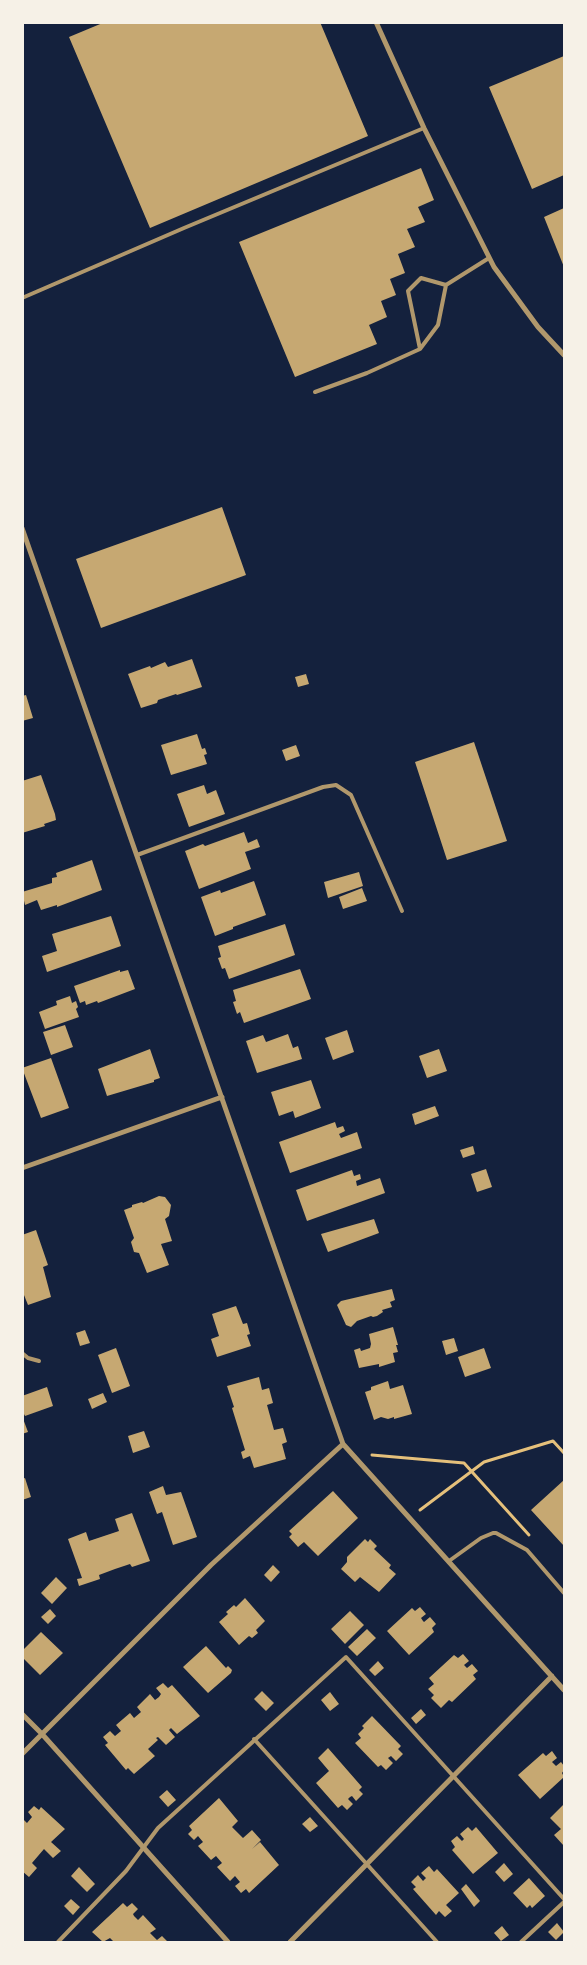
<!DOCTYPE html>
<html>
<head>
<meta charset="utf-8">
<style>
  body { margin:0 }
  #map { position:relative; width:587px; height:1965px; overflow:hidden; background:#14213d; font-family:Karla,sans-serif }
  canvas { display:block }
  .frame { position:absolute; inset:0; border:24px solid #f6f1e7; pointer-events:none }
</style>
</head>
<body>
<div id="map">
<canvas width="587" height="1965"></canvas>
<div class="frame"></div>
</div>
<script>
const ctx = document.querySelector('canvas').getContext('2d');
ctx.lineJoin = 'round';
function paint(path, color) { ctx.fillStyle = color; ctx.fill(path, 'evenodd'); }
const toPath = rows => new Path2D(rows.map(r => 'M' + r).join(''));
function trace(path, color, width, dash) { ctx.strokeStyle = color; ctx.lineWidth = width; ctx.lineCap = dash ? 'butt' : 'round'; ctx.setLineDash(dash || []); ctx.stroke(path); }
paint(toPath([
  [105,22,320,22,368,136,150,228,69,37],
  [564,56,564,175,532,189,489,87],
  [421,168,434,200,418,207,425,222,407,229,415,247,398,254,405,273,390,279,396,295,381,301,387,317,369,325,377,344,295,377,239,242],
  [564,208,564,267,544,217],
  [222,507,246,575,101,628,76,559],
  [192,659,202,687,177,695,176,694,158,700,157,703,141,708,128,674,150,666,151,668,165,662,168,667],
  [306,674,309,684,298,687,295,677],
  [26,695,33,718,22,721,22,696],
  [197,734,202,749,205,748,207,754,204,755,207,764,171,775,161,745],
  [474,742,507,841,447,860,415,762],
  [296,745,300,756,286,761,282,750],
  [41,775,55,814,56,820,44,824,45,826,22,833,22,781],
  [204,785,207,794,216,790,225,814,189,827,177,794],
  [244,832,248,843,257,839,260,847,245,852,251,869,199,889,185,851,203,844,205,846],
  [92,860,102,890,57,907,57,905,41,910,37,900,25,905,22,892,52,883,52,878,57,877,56,873],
  [359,872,363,886,328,898,324,882],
  [254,881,266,915,233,927,233,929,215,936,201,897,220,890,221,893],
  [362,888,367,901,343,909,339,897],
  [111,916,121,946,47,972,42,956,57,951,52,934],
  [285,924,295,955,229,979,225,968,222,969,218,958,221,957,218,946],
  [300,969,311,999,244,1023,240,1012,237,1014,233,1002,236,1001,233,990],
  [120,970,120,972,128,970,135,989,98,1003,97,1001,86,1005,85,1001,80,1003,74,986],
  [70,996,72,1003,76,1001,78,1007,76,1009,79,1017,45,1029,39,1012,57,1005,56,1001],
  [65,1025,73,1047,51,1055,43,1032],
  [347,1030,354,1052,333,1060,325,1038],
  [288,1034,293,1048,298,1046,302,1059,257,1073,246,1041,263,1035,266,1042],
  [150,1049,160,1078,154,1080,154,1082,107,1096,98,1069],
  [439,1049,447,1071,427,1078,419,1056],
  [51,1058,69,1108,41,1118,22,1068],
  [311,1080,321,1108,295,1118,293,1111,279,1116,271,1092],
  [435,1106,439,1116,415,1125,412,1114],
  [335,1122,337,1128,343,1126,345,1131,339,1134,341,1138,357,1132,362,1148,290,1173,279,1142],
  [473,1146,475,1154,463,1158,460,1150],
  [486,1169,492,1187,477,1192,471,1174],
  [352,1170,354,1176,360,1174,361,1179,356,1181,357,1186,380,1178,385,1193,307,1221,296,1190],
  [159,1196,165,1197,171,1205,169,1216,165,1219,172,1241,161,1244,169,1265,147,1273,139,1253,134,1252,131,1242,134,1238,124,1210,132,1207,132,1205,142,1202,143,1203],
  [374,1219,379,1233,328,1252,321,1234],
  [36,1230,48,1265,43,1267,51,1297,28,1305,22,1290,22,1235],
  [392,1289,395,1300,390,1302,392,1307,382,1310,383,1312,377,1316,373,1317,371,1316,357,1321,351,1327,346,1325,337,1305,341,1301],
  [236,1306,243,1324,247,1323,250,1334,247,1335,251,1346,217,1357,211,1339,219,1336,212,1314],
  [393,1327,398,1345,396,1345,398,1352,393,1353,395,1362,379,1367,379,1364,359,1368,354,1350,360,1348,361,1351,370,1348,371,1344,369,1334],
  [85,1330,90,1343,80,1346,76,1333],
  [454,1338,458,1351,446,1355,442,1341],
  [116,1348,130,1386,112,1393,98,1355],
  [484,1348,491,1368,465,1377,458,1357],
  [259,1377,262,1390,269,1388,273,1403,267,1405,274,1430,283,1428,287,1442,282,1444,286,1459,254,1468,250,1456,243,1459,241,1452,245,1450,232,1408,234,1407,227,1386],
  [388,1381,390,1389,403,1385,412,1414,394,1419,394,1417,388,1419,381,1417,374,1420,365,1392,371,1390,371,1387],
  [47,1387,53,1406,25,1416,22,1410,22,1396],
  [103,1393,107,1402,92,1409,88,1399],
  [22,1416,28,1432,22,1434],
  [144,1431,150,1447,133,1453,128,1436],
  [25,1478,31,1497,22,1500,22,1479],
  [564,1480,564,1546,531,1510],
  [163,1486,166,1495,181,1492,197,1537,173,1545,162,1512,157,1514,149,1492],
  [333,1491,358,1518,318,1556,304,1542,298,1547,289,1537,292,1534,289,1531],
  [132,1513,150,1561,132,1567,130,1564,115,1569,99,1575,100,1579,79,1586,77,1579,82,1578,68,1539,86,1532,89,1541,119,1531,115,1519],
  [365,1539,368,1542,370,1539,377,1546,374,1549,391,1565,389,1568,396,1574,379,1592,360,1577,355,1582,341,1569,347,1562,347,1557],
  [273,1565,280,1572,271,1582,264,1575],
  [56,1577,67,1588,52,1604,41,1593],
  [245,1598,265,1621,256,1630,258,1633,252,1638,249,1636,239,1645,219,1622,228,1614,226,1612,234,1605,236,1607],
  [420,1607,426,1614,421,1618,423,1621,424,1622,430,1617,436,1624,432,1628,434,1632,409,1655,387,1631,412,1608,415,1611],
  [50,1609,56,1616,48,1624,41,1617],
  [350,1611,364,1625,345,1644,331,1629],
  [367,1629,376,1638,357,1656,348,1647],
  [41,1632,63,1653,40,1675,24,1659,22,1660,22,1651],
  [206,1646,226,1668,228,1666,232,1670,231,1673,208,1693,183,1667],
  [463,1654,469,1661,464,1665,467,1668,472,1664,478,1671,473,1675,476,1679,452,1702,449,1700,441,1708,431,1698,434,1695,428,1689,434,1684,429,1678,454,1655,458,1658],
  [378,1661,384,1668,375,1676,369,1670],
  [163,1683,168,1688,172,1685,200,1716,177,1734,171,1728,169,1730,175,1737,166,1745,158,1737,156,1738,158,1740,148,1749,155,1756,134,1774,128,1768,126,1770,105,1745,108,1743,103,1737,110,1731,115,1736,121,1731,116,1725,130,1713,134,1718,141,1712,137,1707,150,1694,155,1700,159,1697,161,1694,156,1688],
  [262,1691,274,1703,266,1711,254,1699],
  [330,1692,339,1704,330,1711,321,1700],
  [421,1709,426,1715,416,1724,411,1718],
  [372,1716,401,1746,398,1749,403,1754,396,1761,391,1756,388,1758,393,1763,386,1770,381,1765,378,1767,355,1743,361,1738,358,1734,364,1728,362,1726],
  [328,1748,362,1787,359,1790,363,1794,356,1801,352,1796,350,1797,348,1799,353,1804,347,1810,342,1805,338,1808,316,1783,329,1771,318,1758],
  [552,1751,557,1758,552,1762,556,1766,561,1762,564,1766,564,1770,562,1773,564,1777,540,1799,518,1775,543,1753,546,1756],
  [167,1790,176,1800,168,1807,159,1797],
  [219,1798,238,1821,232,1827,243,1838,252,1830,261,1840,252,1849,260,1842,279,1865,249,1893,246,1889,241,1893,235,1886,240,1882,235,1876,230,1881,217,1867,222,1863,216,1856,211,1860,198,1846,203,1842,198,1836,194,1840,188,1834,192,1830,189,1826],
  [564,1804,564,1846,554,1835,561,1829,550,1818],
  [34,1806,39,1810,41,1807,65,1829,51,1842,61,1851,53,1858,44,1849,32,1863,37,1868,29,1877,22,1871,22,1818,27,1823,32,1817,28,1812],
  [310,1817,318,1826,310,1832,302,1824],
  [468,1827,472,1831,476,1827,498,1853,473,1874,452,1850,455,1847,451,1841,457,1836,462,1841,464,1839,460,1834],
  [504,1863,513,1874,504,1882,495,1872],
  [429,1866,434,1872,437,1869,459,1893,446,1905,452,1911,445,1917,439,1911,436,1915,413,1889,416,1887,411,1882,418,1875,423,1881,426,1878,421,1873],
  [79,1867,95,1884,87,1892,71,1876],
  [529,1878,545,1896,532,1908,530,1905,527,1908,513,1893],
  [466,1884,480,1901,474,1907,461,1889],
  [71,1899,80,1907,73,1915,64,1906],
  [123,1903,127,1907,132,1903,138,1909,133,1914,134,1916,138,1920,143,1915,156,1929,150,1933,157,1940,162,1936,168,1942,114,1942,110,1938,103,1942,92,1932],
  [557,1923,564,1932,556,1940,548,1932],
  [502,1926,509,1935,501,1941,494,1933]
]), '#c6a872');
trace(toPath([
  [372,1455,464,1463,529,1535],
  [420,1510,484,1462,553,1441,564,1453]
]), '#e5c07b', 3);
trace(toPath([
  [22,298,184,228,424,128],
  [420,349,408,291,421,278,446,285],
  [315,392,367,373,420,349,438,325,446,285,489,258],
  [137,855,323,787,336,785,351,795,402,911],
  [22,1353,28,1358,39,1361],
  [449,1561,481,1538,493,1533,496,1533,527,1550,564,1593],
  [254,1739,437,1942],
  [58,1942,126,1871,158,1828,346,1657,564,1899],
  [521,1942,564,1902]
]), '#b1986c', 4);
trace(toPath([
  [376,22,424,128,494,267,538,327,564,355],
  [22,528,343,1444,564,1690],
  [22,1168,222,1097],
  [22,1714,42,1734,228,1942],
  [22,1754,211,1565,343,1444],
  [290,1942,552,1676]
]), '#b1986c', 5);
</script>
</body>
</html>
